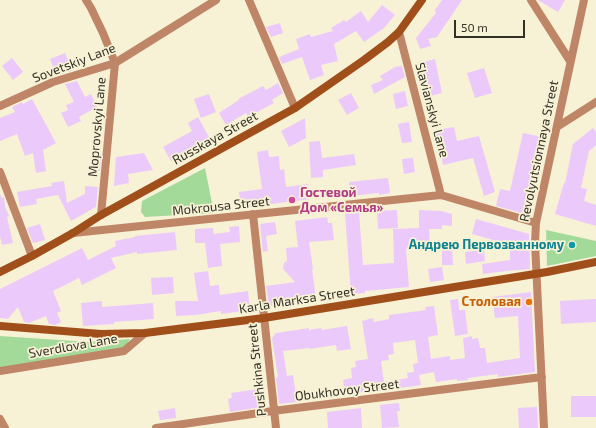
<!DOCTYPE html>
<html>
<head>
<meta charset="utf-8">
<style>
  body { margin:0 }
  #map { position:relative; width:596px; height:428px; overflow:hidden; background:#f7f1d5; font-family:"Exo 2",sans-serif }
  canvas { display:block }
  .scale { position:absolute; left:454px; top:20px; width:71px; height:18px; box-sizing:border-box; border:2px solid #333126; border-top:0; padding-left:5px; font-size:12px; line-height:14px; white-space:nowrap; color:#333126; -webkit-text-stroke:3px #f7f1d5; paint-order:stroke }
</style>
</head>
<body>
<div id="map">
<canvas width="596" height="428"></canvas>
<div class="scale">50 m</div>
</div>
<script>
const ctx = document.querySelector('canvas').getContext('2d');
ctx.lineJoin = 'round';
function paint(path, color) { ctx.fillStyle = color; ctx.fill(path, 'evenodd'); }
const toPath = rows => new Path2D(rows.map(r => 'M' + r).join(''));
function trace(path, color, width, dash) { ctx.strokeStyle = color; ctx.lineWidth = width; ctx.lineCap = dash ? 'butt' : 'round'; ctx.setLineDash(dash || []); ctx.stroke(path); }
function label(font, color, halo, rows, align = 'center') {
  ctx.font = font + ' "Exo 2",sans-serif'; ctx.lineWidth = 3.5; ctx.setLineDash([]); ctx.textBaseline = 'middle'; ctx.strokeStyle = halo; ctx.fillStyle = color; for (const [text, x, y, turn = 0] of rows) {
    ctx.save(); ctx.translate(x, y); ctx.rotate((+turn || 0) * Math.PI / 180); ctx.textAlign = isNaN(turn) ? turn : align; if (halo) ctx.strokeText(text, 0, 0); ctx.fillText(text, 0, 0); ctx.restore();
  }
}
paint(toPath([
  [205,168,214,213,145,217,141,212,142,201],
  [546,230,596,241,596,256,547,266],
  [0,336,89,342,130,339,125,348,0,369]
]), '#a3da99');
paint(toPath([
  [442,0,462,0,437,37,428,39,431,46,420,49,416,38,436,13,435,10],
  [538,0,565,0,558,12],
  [382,5,395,15,384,28,364,42,356,31,334,44,338,61,321,65,324,75,310,80,302,57,282,64,279,57,299,49,296,39,310,34,311,37,333,31,331,28,344,20,346,22,361,11,368,22],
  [280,23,283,33,271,37,266,27],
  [65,53,72,71,60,74,58,71,55,72,50,59],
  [12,58,23,72,13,80,2,66],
  [435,59,442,93,430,96,423,62],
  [402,66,405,77,374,94,371,85,383,80,380,76,395,67],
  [484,68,492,93,475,98,467,73],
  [77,81,85,97,91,94,97,107,79,117,81,121,68,127,61,113,68,110,66,105,74,102,65,84],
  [278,83,283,93,272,100,274,103,248,117,246,113,226,125,219,113,239,100,238,99,263,86,266,90],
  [405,91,408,106,396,109,393,94],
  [351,93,359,108,347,115,338,100],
  [209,94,216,112,201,118,194,99],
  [32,99,56,143,43,150,46,171,36,173,33,153,25,156,17,134,0,141,0,118,15,112,12,107,22,102,23,104],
  [198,117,210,139,171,161,163,147,192,131,188,123],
  [305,118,306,138,289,147,281,131],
  [409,122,412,142,402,143,398,124],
  [454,127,457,141,479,136,495,192,484,196,473,158,443,165,436,130],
  [593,128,596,132,596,145,589,151,581,188,587,189,584,201,596,205,596,226,555,214,564,183,565,183,573,144],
  [523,133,542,137,525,214,496,206,500,189,510,191],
  [320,141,322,158,354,154,356,165,323,170,323,177,311,178,309,142],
  [268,150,269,157,279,156,280,170,284,169,286,187,308,184,310,199,241,208,239,192,262,189,257,152],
  [91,153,101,154,100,171,90,171],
  [144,153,153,170,128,174,129,183,114,186,116,157],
  [413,158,415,172,404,174,402,159],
  [388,178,390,193,379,195,379,193,350,196,349,182],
  [64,181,67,203,85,194,85,186,98,187,96,207,71,221,58,195,36,199,37,204,20,207,17,192,52,186,51,183],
  [0,194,2,198,4,197,5,207,9,216,7,217,13,243,2,245,0,236],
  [397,210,398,228,378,229,377,211],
  [419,210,441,211,452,214,452,226,442,225,442,229,429,229,430,247,406,249,409,287,365,291,365,293,351,294,345,213,359,212,363,265,394,263,393,229,419,228],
  [327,217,328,223,332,223,334,240,309,242,313,269,312,269,316,299,269,306,266,286,295,282,284,270,283,268,284,263,287,261,286,248,298,247,295,221],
  [476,219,529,234,530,269,506,271,483,274,482,264,510,260,510,247,515,246,472,234],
  [275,222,277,234,266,236,268,251,263,252,260,224],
  [40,224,45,240,33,243,27,228],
  [239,226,240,242,220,244,222,266,208,268,205,243,195,243,195,229,213,228,214,234,230,232,229,227],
  [175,232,177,250,137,254,137,252,111,258,116,268,82,285,79,278,53,291,61,311,57,313,61,322,55,325,49,324,46,316,29,323,24,322,18,307,8,319,0,318,0,289,82,248,88,260,116,246,115,241,135,237,135,236],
  [442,246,452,246,453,265,442,265],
  [484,250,485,261,466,264,465,252],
  [442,267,444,280,430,282,428,269],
  [208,271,210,286,219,285,220,295,248,291,250,310,221,314,221,311,196,315,176,316,175,301,198,301,194,273],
  [173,277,174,293,152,295,151,278],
  [531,292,535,372,498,377,498,374,468,378,468,380,457,381,457,379,436,382,434,372,419,375,421,385,366,393,366,391,345,394,343,380,352,378,351,368,356,367,355,361,368,359,362,321,373,318,374,322,389,319,389,315,426,310,425,307,434,306,438,335,428,337,431,359,450,356,450,360,465,358,463,338,472,336,472,339,478,338,480,348,485,348,487,363,520,358,518,316,495,318,492,297],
  [415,340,418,363,413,364,414,372,407,373,408,378,384,382,381,361,389,360,388,355,394,354,393,343],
  [458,299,459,310,465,310,468,334,455,336,450,300],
  [596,299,596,322,561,324,560,301],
  [102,301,102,307,153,303,154,319,114,322,114,324,83,326,81,303],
  [347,326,351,349,337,351,336,345,309,349,309,348,283,351,287,376,293,375,297,402,279,404,276,378,278,377,272,338,276,333,309,328,309,330,321,328,322,330],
  [259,389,261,407,230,412,228,399,232,398,231,393],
  [571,396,596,396,596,417,571,417],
  [399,403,400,411,397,411,399,427,382,428,380,405],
  [537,407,538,428,519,428,518,408],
  [175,408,176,418,160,420,158,411],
  [361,408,362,428,328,428,327,412]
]), '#ebcafb');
trace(toPath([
  [86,0,91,8,103,33,115,63,101,215],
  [249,0,295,108],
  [531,0,570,61],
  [399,32,441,195],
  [0,106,53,82,115,63,216,0],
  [557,127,596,102],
  [0,172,32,256],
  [253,214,276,428],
  [73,233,441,195,536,223],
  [0,371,124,351,145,333],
  [0,419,5,428],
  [156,428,273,411,542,377],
  [544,428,535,243,536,223,584,0]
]), '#bf8567', 8);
trace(toPath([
  [0,272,32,256,73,233,101,215,295,108,364,60,388,42,399,32,422,0],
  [0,326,101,334,145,333,264,318,547,272,596,262]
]), '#a14f1a', 8);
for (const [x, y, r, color] of [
  [292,200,4,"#d1479c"],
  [572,245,4,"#0f9aa8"],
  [529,302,4,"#e8710a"]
]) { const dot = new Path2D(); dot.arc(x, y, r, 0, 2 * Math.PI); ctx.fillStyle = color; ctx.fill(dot); trace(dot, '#f7f1d5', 1.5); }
label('13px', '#333126', '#f7f1d5', [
  ["Sovetskiy Lane",74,63,-21],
  ["Slavianskyi Lane",432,110,75],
  ["Moprovskyi Lane",97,127,-85],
  ["Russkaya Street",215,138,-29],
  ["Revolyutsionnaya Street",539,151,-78],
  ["Mokrousa Street",221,206,-6],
  ["Karla Marksa Street",297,300,-9],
  ["Sverdlova Lane",73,346,-10],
  ["Pushkina Street",257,370,-96],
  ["Obukhovoy Street",347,390,-7]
]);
label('bold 13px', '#b23c85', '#f7f1d5', [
  ["Гостевой",300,193],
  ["Дом «Семья»",300,208]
], 'left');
label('bold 13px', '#0d838f', '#f7f1d5', [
  ["Андрею Первозванному",564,245]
], 'right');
label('bold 13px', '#c56008', '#f7f1d5', [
  ["Столовая",521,302]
], 'right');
</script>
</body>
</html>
